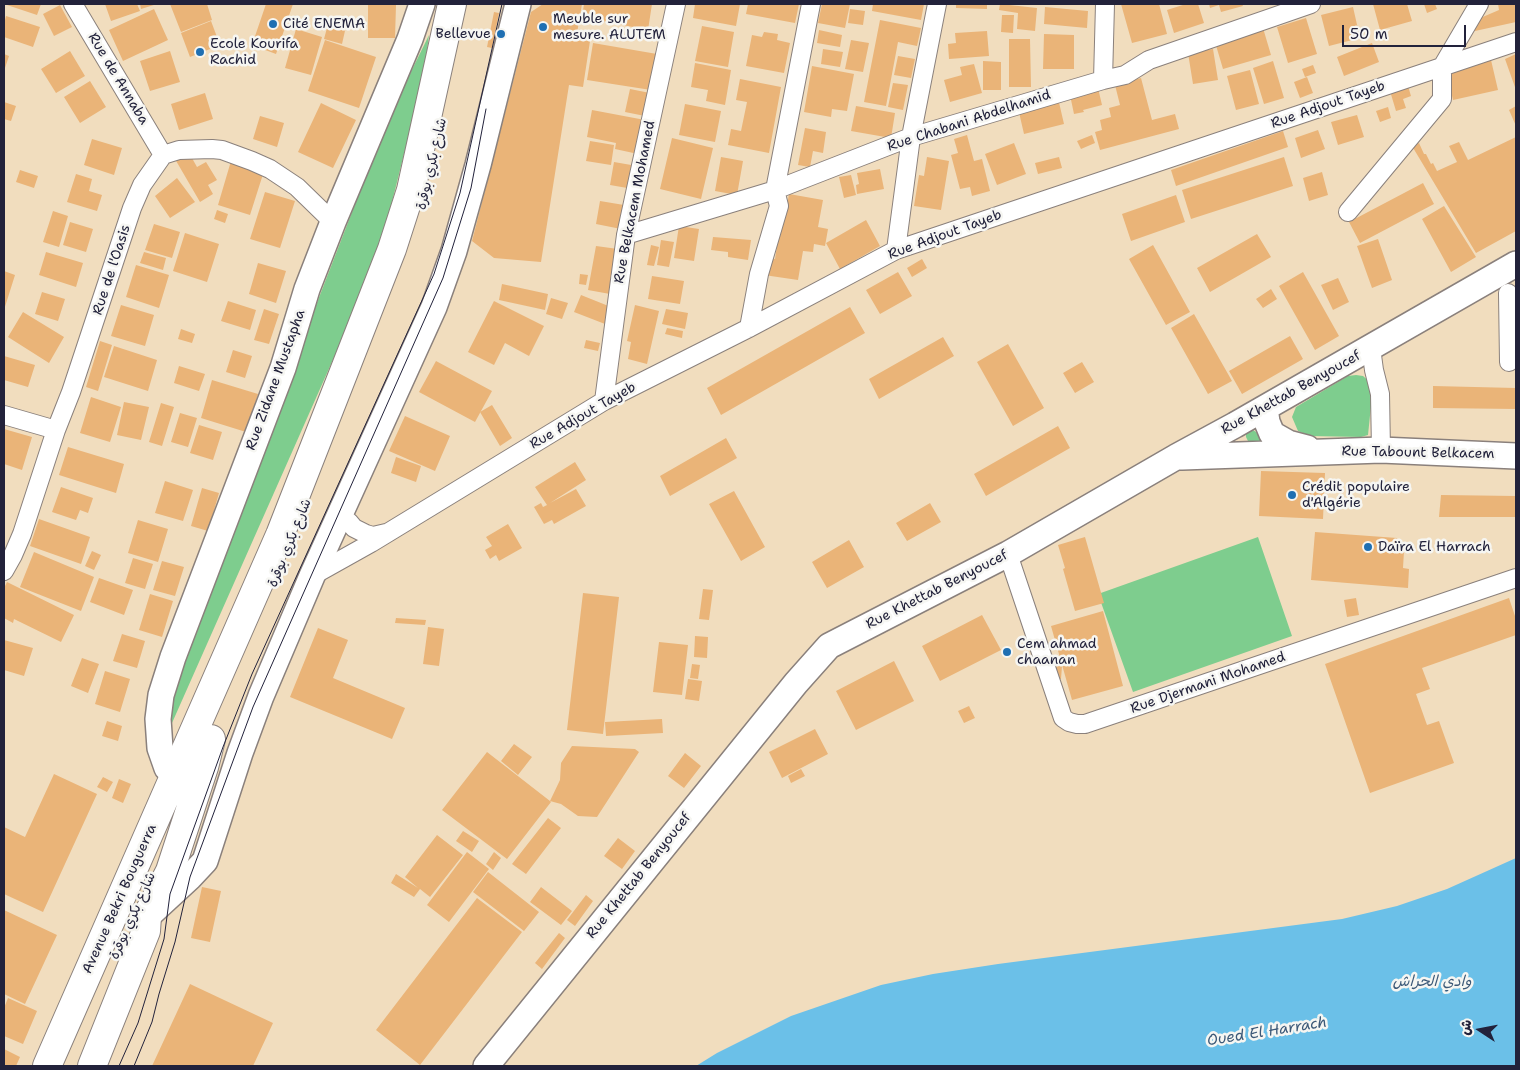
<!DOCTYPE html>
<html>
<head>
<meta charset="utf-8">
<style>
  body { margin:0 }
  #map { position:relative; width:1520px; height:1070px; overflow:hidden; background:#f1ddbe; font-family:"Shantell Sans","Playpen Sans Arabic",sans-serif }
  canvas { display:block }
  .frame { position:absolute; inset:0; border:5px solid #22223b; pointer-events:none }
  .north { position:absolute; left:1455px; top:1005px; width:50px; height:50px; -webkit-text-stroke:4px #f6f6f2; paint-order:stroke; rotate:281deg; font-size:14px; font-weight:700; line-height:20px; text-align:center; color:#22223b }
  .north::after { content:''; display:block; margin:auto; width:18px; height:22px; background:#22223b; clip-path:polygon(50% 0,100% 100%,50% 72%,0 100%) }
  .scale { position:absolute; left:1342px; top:25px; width:124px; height:22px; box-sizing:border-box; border:2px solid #22223b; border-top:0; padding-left:6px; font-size:15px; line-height:18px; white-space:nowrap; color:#22223b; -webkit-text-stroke:4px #f6f6f2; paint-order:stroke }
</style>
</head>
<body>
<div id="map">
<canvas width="1520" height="1070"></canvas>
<div class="frame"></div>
<div class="north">ش</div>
<div class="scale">50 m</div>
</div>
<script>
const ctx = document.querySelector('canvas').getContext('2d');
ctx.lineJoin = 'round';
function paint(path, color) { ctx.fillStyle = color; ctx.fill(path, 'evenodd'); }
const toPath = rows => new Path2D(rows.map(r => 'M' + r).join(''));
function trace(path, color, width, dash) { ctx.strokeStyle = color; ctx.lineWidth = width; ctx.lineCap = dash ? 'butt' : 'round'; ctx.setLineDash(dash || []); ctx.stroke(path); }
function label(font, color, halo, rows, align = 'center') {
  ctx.font = font + ' "Shantell Sans","Playpen Sans Arabic",sans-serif'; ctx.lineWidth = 5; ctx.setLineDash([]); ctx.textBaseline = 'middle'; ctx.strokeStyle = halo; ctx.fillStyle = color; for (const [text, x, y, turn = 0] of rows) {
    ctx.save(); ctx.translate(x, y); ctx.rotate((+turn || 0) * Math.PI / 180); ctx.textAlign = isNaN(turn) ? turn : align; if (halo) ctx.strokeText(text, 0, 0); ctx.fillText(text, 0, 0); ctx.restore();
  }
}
paint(toPath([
  [429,35,424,74,378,258,172,723,169,698,250,487,313,313,359,194,404,86],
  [1356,375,1363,376,1371,383,1372,396,1368,435,1361,437,1310,436,1298,431,1292,417,1296,407,1348,376],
  [1250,428,1256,432,1265,446,1249,443,1246,437,1246,431],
  [1258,537,1292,636,1133,692,1098,594]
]), '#7ecd8e');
paint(toPath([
  [1516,858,1516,1066,696,1066,717,1053,791,1016,881,985,933,974,998,964,1342,919,1397,906,1447,889]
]), '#6bc0e8');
paint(toPath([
  [8,4,41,4,37,15,7,5],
  [105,4,137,4,140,11,111,21],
  [140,4,157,4,141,9],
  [170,4,207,4,212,20,181,32],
  [266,4,293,4,276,54,252,45],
  [543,4,582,4,576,39,590,41,583,87,569,85,541,262,494,258,472,241,531,12],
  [584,4,652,4,648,30,582,17],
  [695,4,740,4,736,26,693,18],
  [748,4,799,4,795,23,746,14],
  [822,4,850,4,845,28,818,23],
  [873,4,924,4,921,20,872,11],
  [956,4,987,4,987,9,956,8],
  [1000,4,1037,8,1035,31,1017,29,1018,13,999,10],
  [1121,4,1159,4,1167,34,1132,43],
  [1186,4,1198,4,1204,23,1174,33,1167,10],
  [1209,4,1242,4,1243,6,1221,12,1219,5,1210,8],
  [1373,4,1407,4,1412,21,1380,30],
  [1424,4,1435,4,1437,9,1427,13],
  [1498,4,1516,4,1516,22,1475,31,1471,22,1499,10],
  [60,5,72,27,54,36,43,14],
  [368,5,396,5,395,38,368,38],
  [1045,7,1088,11,1087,28,1044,24],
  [1353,7,1360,38,1329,46,1321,15],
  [154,9,168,40,123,61,109,30],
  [850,9,865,11,863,25,848,23],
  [494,12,499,13,492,48,487,47],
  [1002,15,1014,15,1013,33,1001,32],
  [6,16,40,27,33,47,4,37,4,24],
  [330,17,347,22,342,44,324,39],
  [1306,18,1317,54,1288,63,1277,27],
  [880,20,921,28,917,46,898,42,886,106,864,102],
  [211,21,220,45,190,57,181,33],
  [702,26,734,32,728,67,695,61],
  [1263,28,1271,55,1223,69,1215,42],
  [296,29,322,37,311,75,285,68],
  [819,30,842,35,840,47,817,43],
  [987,31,989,56,949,59,948,44,956,43,955,33],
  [764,32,778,34,777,40,790,43,784,73,746,66,752,35,762,37],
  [1044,34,1074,35,1074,69,1043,69],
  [1009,39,1030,39,1031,87,1009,87],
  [325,40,376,57,359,108,308,91],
  [851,40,869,43,863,72,845,69],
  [593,43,657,54,651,90,587,80],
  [1372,43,1379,62,1344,76,1337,57],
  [823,49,843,52,840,67,821,64],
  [1213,49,1218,80,1193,84,1188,53],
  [70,51,85,76,56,93,41,69],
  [170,51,180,82,150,91,140,61],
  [4,54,9,56,4,71],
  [1516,54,1516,90,1505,59],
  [898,56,915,59,911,78,894,75],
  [1491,60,1498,90,1453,100,1446,70],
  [983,61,1001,62,1001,90,983,90],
  [1273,61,1284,98,1264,104,1253,68],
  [695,63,731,70,725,105,706,101,708,90,691,87],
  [974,64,982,93,950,102,944,80,962,75,960,67],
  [1313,65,1316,73,1305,77,1302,69],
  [812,66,854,74,847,111,832,109,831,117,804,112],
  [1250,70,1259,104,1236,110,1227,76],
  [1307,77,1313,93,1300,98,1294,82],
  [1141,78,1152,120,1175,114,1179,129,1100,150,1095,132,1102,130,1100,120,1111,117,1109,108,1120,105,1115,85],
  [740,79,781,87,769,153,728,145,731,129,741,131,747,102,736,100],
  [90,81,106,107,80,123,64,97],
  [893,83,908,85,903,110,888,107],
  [1408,86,1411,96,1403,99,1406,108,1396,111,1390,91],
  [1098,88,1102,105,1083,110,1084,112,1074,114,1070,95],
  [630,89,655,94,650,117,625,112],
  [205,93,213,119,179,130,171,104],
  [1058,98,1064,124,1024,134,1018,108],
  [4,102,16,106,11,121,4,119],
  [321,103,356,120,333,168,298,152],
  [685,104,721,111,715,142,679,135],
  [856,106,895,113,891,138,851,131],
  [1516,106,1516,126,1509,110],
  [1388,107,1391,118,1380,122,1376,111],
  [592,110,645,120,638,154,615,149,616,143,587,137],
  [1357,115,1364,137,1338,145,1331,122],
  [260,116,284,123,277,147,253,139],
  [805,128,826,132,823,153,813,151,810,167,798,165],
  [1318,130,1325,149,1301,158,1295,138],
  [1283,131,1288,147,1176,186,1171,170],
  [967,135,974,161,982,159,990,191,972,196,970,187,960,189,951,155,958,153,954,139],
  [1092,135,1095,143,1081,149,1077,141],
  [1516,137,1516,231,1476,253,1412,146,1419,143,1424,154,1426,154,1431,164,1433,163,1437,171,1457,162,1449,146,1459,142,1468,160],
  [672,138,713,148,701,199,660,189],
  [92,139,122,148,114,175,84,165],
  [590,141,614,145,611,165,586,161],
  [1014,143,1026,174,997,185,985,154],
  [188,151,197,167,206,162,217,180,208,185,213,194,200,202,175,159],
  [721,157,743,161,737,195,715,191],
  [927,157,949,161,941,210,914,206,919,175,924,176],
  [1059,157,1062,168,1038,174,1035,163],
  [1284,157,1293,186,1191,219,1182,190],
  [231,161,264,171,250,215,218,205],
  [614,162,637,166,633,189,610,185],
  [880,169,884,189,857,194,856,185,859,184,857,173],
  [20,170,38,176,34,188,16,182],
  [1322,172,1328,195,1309,201,1303,178],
  [76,174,92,179,89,191,102,195,97,211,67,202],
  [851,175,856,195,844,198,839,177],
  [177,178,195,202,170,218,155,196],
  [1423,183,1434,204,1360,243,1349,222],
  [265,192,295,201,280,248,250,239],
  [789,194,823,200,818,227,828,229,825,246,814,244,813,252,803,251,798,280,764,275,767,257,775,259,781,221,784,222],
  [1176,195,1185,222,1131,241,1122,214],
  [600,201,630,206,626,230,596,224],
  [1444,206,1476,257,1451,272,1422,219],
  [217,210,228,214,225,223,214,219],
  [53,211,68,216,59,247,43,242],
  [866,220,880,246,840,269,826,243],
  [70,222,93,229,86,252,63,245],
  [154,224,180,232,172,258,145,250],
  [679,226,699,229,694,261,674,258],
  [185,233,219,244,207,282,173,271],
  [1257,234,1271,257,1210,292,1197,268],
  [713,237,751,240,748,260,728,257,728,252,711,250],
  [1378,239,1392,280,1372,288,1357,246],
  [661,240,674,242,669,267,657,265],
  [651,245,659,247,654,266,647,265],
  [1153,245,1190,312,1166,325,1129,259],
  [596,246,618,249,610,294,588,290],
  [46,252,83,263,76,287,39,275],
  [144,252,166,258,163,270,140,263],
  [922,259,927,268,912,277,907,268],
  [258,263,286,271,276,303,249,294],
  [136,265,169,275,159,308,126,297],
  [4,271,15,275,4,310],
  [898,272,912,296,880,314,866,290],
  [1303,272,1339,336,1315,350,1279,286],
  [580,274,588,275,586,285,579,284],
  [652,276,684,281,680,304,648,299],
  [1338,278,1349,302,1333,310,1321,285],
  [502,284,548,294,545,310,499,300],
  [1271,289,1277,299,1263,308,1256,299],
  [42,292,65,299,58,321,35,314],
  [581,295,611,307,605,324,574,312],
  [551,298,568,303,562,319,546,314],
  [228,301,256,310,250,330,221,321],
  [494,301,544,326,529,356,505,343,494,365,468,352],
  [121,305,154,315,145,346,111,336],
  [635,305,659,311,647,364,628,359,631,342,627,341],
  [850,307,865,333,721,415,707,388],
  [264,309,279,314,269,344,254,340],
  [666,309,688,313,685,329,662,324],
  [23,312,64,337,49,363,8,337],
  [1194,314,1232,381,1208,394,1171,328],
  [667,328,683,331,682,338,665,334],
  [181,329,195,334,192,343,178,339],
  [1290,336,1303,359,1242,394,1229,371],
  [943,337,954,356,879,399,869,379],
  [586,340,600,343,598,351,584,348],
  [100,341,112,345,98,391,86,387],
  [1008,344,1044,408,1013,426,977,362],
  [114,346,157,360,148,391,104,377],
  [233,350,252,356,245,378,226,372],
  [4,356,35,365,28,387,4,380],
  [436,361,492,391,475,422,419,392],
  [1082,362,1094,382,1075,393,1063,373],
  [179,366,205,374,199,391,174,383],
  [212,380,258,394,246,432,201,418],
  [1433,386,1516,388,1516,409,1433,408],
  [91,397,121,407,110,442,80,433],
  [124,402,149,407,141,440,117,435],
  [161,403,174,407,162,446,149,442],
  [492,405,512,438,500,446,480,412],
  [180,413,197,418,188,447,171,442],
  [405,416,450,436,435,471,389,451],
  [199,425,222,432,213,460,190,453],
  [1058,426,1070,448,986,496,974,474],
  [4,429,32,437,22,470,4,464],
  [726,438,737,458,670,496,660,476],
  [68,447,124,464,116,493,59,475],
  [396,457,421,466,416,482,391,473],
  [575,462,586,480,550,503,576,489,586,506,554,524,552,520,544,524,534,507,541,503,543,507,547,505,535,487],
  [1261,471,1325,473,1323,519,1259,516],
  [165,481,193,490,183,521,155,513],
  [61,487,93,498,88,513,80,510,76,520,52,512],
  [202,488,219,493,208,531,191,526],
  [734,491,765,547,741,561,709,504],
  [1441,495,1516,496,1516,517,1439,517],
  [930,503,941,522,907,541,896,523],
  [39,519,90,537,81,564,30,546],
  [138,520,168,529,158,562,128,553],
  [508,524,522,548,499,561,496,555,490,559,485,550,492,546,486,537],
  [1315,532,1397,538,1396,550,1404,551,1403,568,1409,569,1408,588,1311,580],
  [1085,537,1104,603,1075,611,1063,569,1065,568,1058,545],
  [849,540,864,567,827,588,812,562],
  [92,551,101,555,94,570,85,566],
  [34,552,94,577,81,611,20,587],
  [133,558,153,564,145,589,125,583],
  [162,561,184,567,175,596,153,590],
  [99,578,133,590,124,615,90,602],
  [7,582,74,615,61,642,14,619,13,623,4,618,4,588],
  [703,589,713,590,709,620,699,619],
  [583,593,619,597,603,734,567,730],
  [150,594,173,601,162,637,139,630],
  [1356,598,1359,615,1347,617,1344,600],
  [1509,598,1516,619,1516,635,1422,668,1430,689,1416,694,1427,725,1439,721,1454,763,1370,793,1325,664],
  [1103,611,1123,686,1072,700,1051,626],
  [982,615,1001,650,940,681,922,646],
  [396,618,426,620,425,625,395,623],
  [428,627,444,629,439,666,423,664],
  [318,628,348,640,333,678,405,708,392,739,290,697],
  [122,634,145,641,137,668,113,661],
  [695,636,708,637,707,658,694,657],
  [4,640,33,648,24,676,4,670],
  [659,642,688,645,682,695,653,692],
  [82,658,99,664,88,693,71,686],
  [894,661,914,701,856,730,836,691],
  [692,664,700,665,698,679,690,678],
  [1053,665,1062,666,1061,679,1051,678],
  [105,671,130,679,120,712,95,704],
  [688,679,702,681,699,701,685,699],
  [969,706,975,718,964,723,958,711],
  [662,719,663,733,606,736,605,722],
  [107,721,122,726,118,741,102,736],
  [815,729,828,754,782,778,769,752],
  [514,744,532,757,518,775,501,761],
  [572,746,635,749,639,752,597,817,578,816,561,804,550,801,551,802,507,859,442,810,487,752,550,801,560,780,561,763],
  [685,753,701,766,684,788,668,776],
  [801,769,805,776,791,783,788,776],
  [54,774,97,794,43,912,4,894,4,827,25,837],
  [103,777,113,782,107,792,97,787],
  [119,779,131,784,123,803,112,798],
  [548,818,561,828,526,874,512,864],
  [463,831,479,841,472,852,456,841],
  [437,835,463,855,430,897,420,889,414,897,391,883,396,874,418,888,405,877],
  [618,838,635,851,622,869,604,856],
  [467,852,489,869,449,922,427,905],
  [494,852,501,858,493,870,486,864],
  [488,872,539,912,524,931,473,892],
  [202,887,221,891,210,942,191,938],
  [541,887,572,911,561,925,530,902],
  [586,895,593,901,575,926,567,920],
  [477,898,522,932,420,1065,376,1030],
  [4,910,57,935,25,1004,4,994],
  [559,933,565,938,542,969,535,963],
  [190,984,273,1023,253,1066,152,1066],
  [8,998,37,1011,23,1044,4,1036,4,1008],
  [4,1049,20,1057,16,1066,4,1066]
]), '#eab478');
const street = toPath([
  [73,4,163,155],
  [1103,80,1105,4],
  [1348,212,1442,99,1442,67,1479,4],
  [626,235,775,190,911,137,1103,80,1125,75,1149,60,1311,4],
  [896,250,911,137,937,4],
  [1508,293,1509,362],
  [749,328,759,274,779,206,775,190,811,4],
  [1371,348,1374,370,1380,394,1381,450],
  [604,401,626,235,676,4],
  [4,415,56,430],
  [339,519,349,522,354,528,366,534,373,536,386,533],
  [1008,554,1063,718,1069,722,1077,724,1085,724,1516,578],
  [4,571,13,555,22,534,56,430,71,392,132,208,142,185,163,155,179,150,212,149,222,150,252,161,270,169,297,187,333,222],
  [312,576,371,543,604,401,749,328,896,250,1516,42]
]);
const secondary = toPath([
  [1265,408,1267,422,1272,434,1288,443,1307,448],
  [1182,457,1381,450,1516,456],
  [174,774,167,768,160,748,158,719,161,695,173,657,283,368,307,289,333,222,410,39,422,4],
  [151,913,190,877,205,861,240,753,261,696,312,576,434,307,454,251,478,165,518,4],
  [486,1066,796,683,829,646,1008,554,1176,457,1235,425,1516,264]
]);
const highway = toPath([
  [47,1066,280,535,392,249,411,190,452,4],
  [92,1066,146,931,147,916,170,871,204,767,211,739]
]);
trace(street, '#8a807c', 20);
trace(secondary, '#8a807c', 28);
trace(highway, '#8a807c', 30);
trace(street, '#fff', 18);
trace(secondary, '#fff', 25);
trace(highway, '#fff', 28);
trace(toPath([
  [119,1066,138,1023,164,939,170,894,223,747,252,674,434,274,460,193,502,4],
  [134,1066,152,1022,159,994,175,942,190,877,253,707,443,278,471,188,486,109]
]), '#22223b', 1);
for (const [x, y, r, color] of [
  [273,24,5,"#1f6fb2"],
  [543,27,5,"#1f6fb2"],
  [501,34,5,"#1f6fb2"],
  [200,52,5,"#1f6fb2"],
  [1292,495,5,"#1f6fb2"],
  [1368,547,5,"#1f6fb2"],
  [1007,652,5,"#1f6fb2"]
]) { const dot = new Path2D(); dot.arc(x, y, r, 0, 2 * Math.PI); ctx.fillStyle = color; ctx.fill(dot); trace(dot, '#f6f6f2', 2); }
label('14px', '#22223b', '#f6f6f2', [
  ["Meuble sur",553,19],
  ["mesure. ALUTEM",553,35],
  ["Cité ENEMA",283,24],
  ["Bellevue",491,34,"right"],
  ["Ecole Kourifa",210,44],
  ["Rachid",210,60],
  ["Crédit populaire",1302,487],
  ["d'Algérie",1302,503],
  ["Daïra El Harrach",1378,547],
  ["Cem ahmad",1017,644],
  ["chaanan",1017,660]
], 'left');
label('14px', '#22223b', '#f6f6f2', [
  ["Rue de Annaba",118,79,59],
  ["Rue Adjout Tayeb",1328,105,-19],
  ["Rue Chabani Abdelhamid",969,121,-18],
  ["شارع بكري بوقرة",432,164,-77],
  ["Rue Belkacem Mohamed",635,202,-79],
  ["Rue Adjout Tayeb",945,235,-20],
  ["Rue de l'Oasis",112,270,-72],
  ["Rue Zidane Mustapha",276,380,-70],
  ["Rue Khettab Benyoucef",1291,393,-29],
  ["Rue Adjout Tayeb",583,416,-30],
  ["Rue Tabount Belkacem",1418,453,1],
  ["شارع بكري بوقرة",290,543,-68],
  ["Rue Khettab Benyoucef",937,590,-27],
  ["Rue Djermani Mohamed",1208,683,-19],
  ["Rue Khettab Benyoucef",639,876,-51],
  ["Avenue Bekri Bouguerra",120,899,-66],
  ["شارع بكري بوقرة",133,916,-66]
]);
label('italic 15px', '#3c5978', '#f6f6f2', [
  ["وادي الحراش",1432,982],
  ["Oued El Harrach",1267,1032,-9]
]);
</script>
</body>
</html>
